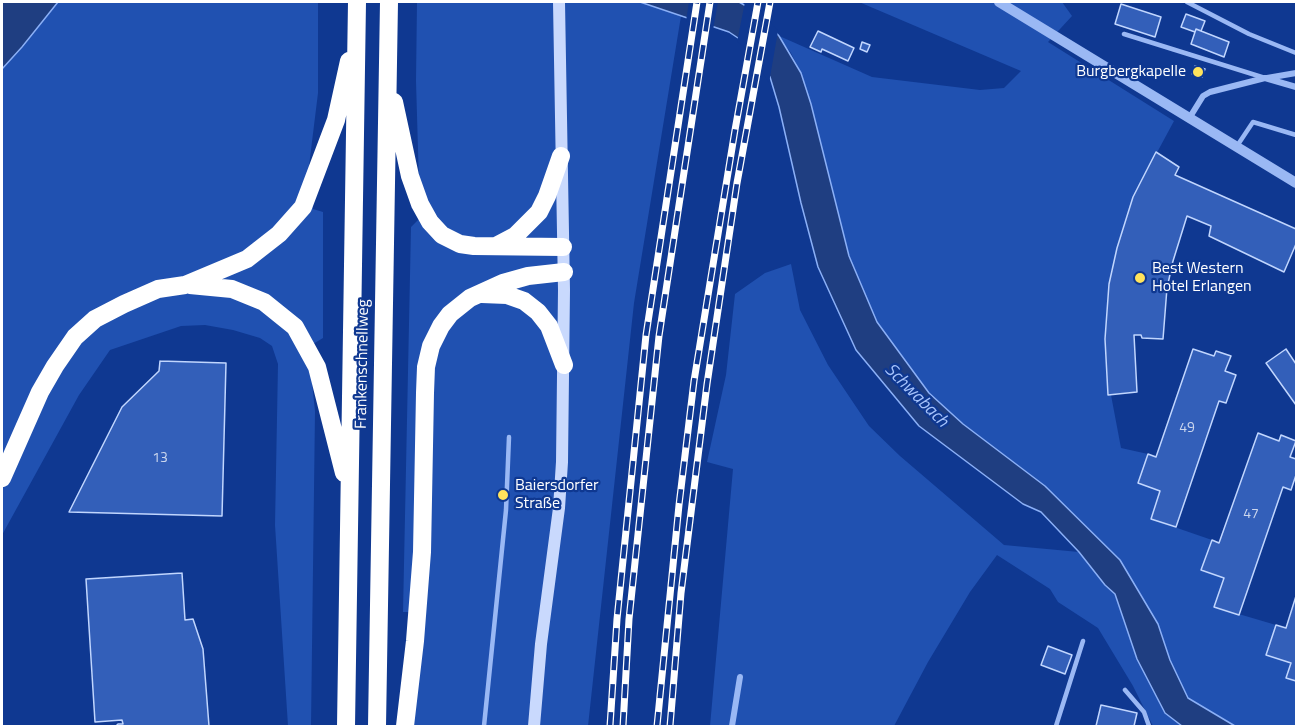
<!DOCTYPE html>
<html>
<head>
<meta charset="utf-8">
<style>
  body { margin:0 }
  #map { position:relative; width:1298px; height:728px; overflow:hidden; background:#0f3891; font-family:"Titillium Web",sans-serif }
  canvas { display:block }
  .frame { position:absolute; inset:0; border:3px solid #fff; pointer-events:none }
</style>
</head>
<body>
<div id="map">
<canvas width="1298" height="728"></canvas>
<div class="frame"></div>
</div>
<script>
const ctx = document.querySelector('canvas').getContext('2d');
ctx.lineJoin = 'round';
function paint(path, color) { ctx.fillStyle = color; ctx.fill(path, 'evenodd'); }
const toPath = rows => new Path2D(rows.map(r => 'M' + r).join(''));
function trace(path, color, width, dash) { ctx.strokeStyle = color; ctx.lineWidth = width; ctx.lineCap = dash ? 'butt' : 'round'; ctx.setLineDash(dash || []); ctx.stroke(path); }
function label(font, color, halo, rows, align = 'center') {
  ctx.font = font + ' "Titillium Web",sans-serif'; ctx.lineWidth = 4.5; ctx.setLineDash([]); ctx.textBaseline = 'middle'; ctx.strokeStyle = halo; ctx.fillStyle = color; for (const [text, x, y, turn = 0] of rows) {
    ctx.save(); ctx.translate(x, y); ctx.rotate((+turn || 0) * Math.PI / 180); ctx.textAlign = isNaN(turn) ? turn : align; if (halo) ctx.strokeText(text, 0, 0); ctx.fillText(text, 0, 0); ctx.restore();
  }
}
paint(toPath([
  [58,2,318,2,318,93,309,166,313,209,323,212,323,338,303,350,311,374,315,411,311,726,288,726,275,525,278,364,272,346,260,338,233,330,205,325,181,326,110,350,79,395,2,535,2,69,23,47],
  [417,2,640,2,681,16,634,303,588,726,413,726,426,612,403,612,411,227,420,218,416,81],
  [859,2,1062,2,1072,16,1048,42,1174,121,1133,197,1109,284,1105,339,1108,394,1111,395,1121,448,1148,454,1138,483,1160,491,1151,519,1212,540,1201,570,1224,578,1215,607,1276,625,1266,655,1291,663,1286,678,1296,681,1296,726,1235,726,1188,698,1170,660,1158,624,1120,560,1045,486,963,424,929,393,877,322,849,256,811,104,801,73,791,53,777,35,872,77,980,90,1004,88,1021,71],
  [791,264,800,310,828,365,869,426,900,456,1004,545,1079,552,1105,585,1115,594,1137,659,1165,713,1182,726,1153,726,1133,686,1098,628,1058,602,1050,589,997,555,970,592,928,662,894,726,710,726,733,469,707,462,726,375,735,294,765,273]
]), '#2051b1');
const water = toPath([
  [2,2,58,2,22,47,2,69,2,2],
  [640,2,739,2,760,14,779,36,801,73,811,104,849,256,877,322,929,393,963,424,1045,486,1120,560,1158,624,1170,660,1188,698,1235,726,1182,726,1165,713,1137,659,1115,594,1105,585,1079,552,1041,512,1023,504,919,426,856,350,818,267,801,203,779,107,770,77,750,46,729,32,640,2]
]);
paint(water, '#1f3e81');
trace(water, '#8bb0f7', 1.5);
paint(toPath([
  [689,2,718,2,713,30,686,21],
  [745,2,762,12,778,31,769,83,748,49,737,42]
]), '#0f3891');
const building = toPath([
  [1121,4,1161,17,1155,37,1115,24,1121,4],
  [1186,14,1205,21,1201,31,1196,29,1195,32,1181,27,1186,14],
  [1196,29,1229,42,1224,57,1191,44,1196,29],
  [818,31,854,48,848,61,822,49,821,52,810,47,818,31],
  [862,42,870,45,867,52,860,49,862,42],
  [1195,66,1205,69,1202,77,1192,74,1195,66],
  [1156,152,1179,167,1175,175,1296,229,1296,244,1284,272,1209,236,1211,226,1187,216,1173,261,1167,288,1163,339,1142,338,1141,335,1134,335,1137,392,1108,395,1105,339,1109,284,1117,248,1133,197,1156,152],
  [1193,349,1214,356,1216,351,1231,356,1225,371,1236,375,1226,403,1219,401,1176,527,1151,519,1160,491,1138,483,1148,454,1156,457,1193,349],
  [1286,349,1296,364,1296,405,1266,363,1286,349],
  [160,361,226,363,222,516,69,512,122,407,159,371,160,361],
  [1258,433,1279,441,1281,435,1296,441,1290,457,1296,459,1296,475,1291,490,1283,487,1239,615,1214,607,1224,578,1201,570,1212,540,1219,543,1258,433],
  [182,573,185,620,193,619,203,649,209,726,116,726,118,724,123,724,122,720,95,722,86,579,182,573],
  [1296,596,1296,681,1286,678,1291,663,1266,655,1276,625,1286,628,1296,596],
  [1048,646,1072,655,1065,674,1041,665,1048,646],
  [1101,705,1137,713,1134,726,1096,726,1101,705]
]);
paint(building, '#335fb9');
trace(building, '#c1d6fe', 1.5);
trace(toPath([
  [1187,2,1249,34,1296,53],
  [1124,34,1265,78],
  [1237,146,1253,122,1296,135],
  [1125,690,1144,712,1149,726],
  [484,726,506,510,509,437],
  [1056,726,1083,641]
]), '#9ab8f4', 4.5);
trace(toPath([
  [1267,78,1296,73],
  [1190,117,1203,96,1210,92,1265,78,1296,87],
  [732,726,740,677]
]), '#9ab8f4', 6);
trace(toPath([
  [999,2,1296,183]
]), '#9ab8f4', 10);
trace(toPath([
  [534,726,541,644,559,508,562,462,564,290,559,2]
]), '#c9d9fd', 12);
trace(toPath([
  [394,102,410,176,420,204,430,222,442,235,460,244,474,246,563,247],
  [496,246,515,236,539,212,547,196,561,156],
  [190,285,232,289,264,302,295,327,317,367,344,473],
  [482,294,507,295,524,301,538,312,549,326,564,365],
  [2,478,40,392,55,366,75,337,95,319,124,304,158,289,185,285,247,259,279,234,303,207,336,120,349,61],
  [346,726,357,2],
  [377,726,389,2],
  [405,726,415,641,422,552,425,393,426,367,431,346,441,326,450,314,470,298,503,283,528,276,564,272]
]), '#fff', 18);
const rail = toPath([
  [610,726,617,619,646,335,697,2],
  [623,726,629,619,659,336,710,2],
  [657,726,679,505,694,381,735,130,758,2],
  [670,726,681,593,707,384,737,183,770,2]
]);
trace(rail, '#fff', 7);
trace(rail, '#0f3891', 4.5, [14]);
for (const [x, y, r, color] of [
  [1198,72,6,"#ffe35c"],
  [1140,278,6,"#ffe35c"],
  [503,495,6,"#ffe35c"]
]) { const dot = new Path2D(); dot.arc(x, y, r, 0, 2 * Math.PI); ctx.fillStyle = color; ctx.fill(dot); trace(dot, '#0f3891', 2); }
label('14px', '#ccd7ee', null, [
  ["49",1187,429],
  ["13",160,459],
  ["47",1251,515]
]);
label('16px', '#fff', '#0f3891', [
  ["Burgbergkapelle",1186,72,"right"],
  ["Best Western",1152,269],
  ["Hotel Erlangen",1152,287],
  ["Baiersdorfer",515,486],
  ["Straße",515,504]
], 'left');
label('16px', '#fff', '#0f3891', [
  ["Frankenschnellweg",363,364,-89]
]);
label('italic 18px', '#a5c2fb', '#0f3891', [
  ["Schwabach",916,396,45]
]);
</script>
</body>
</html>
